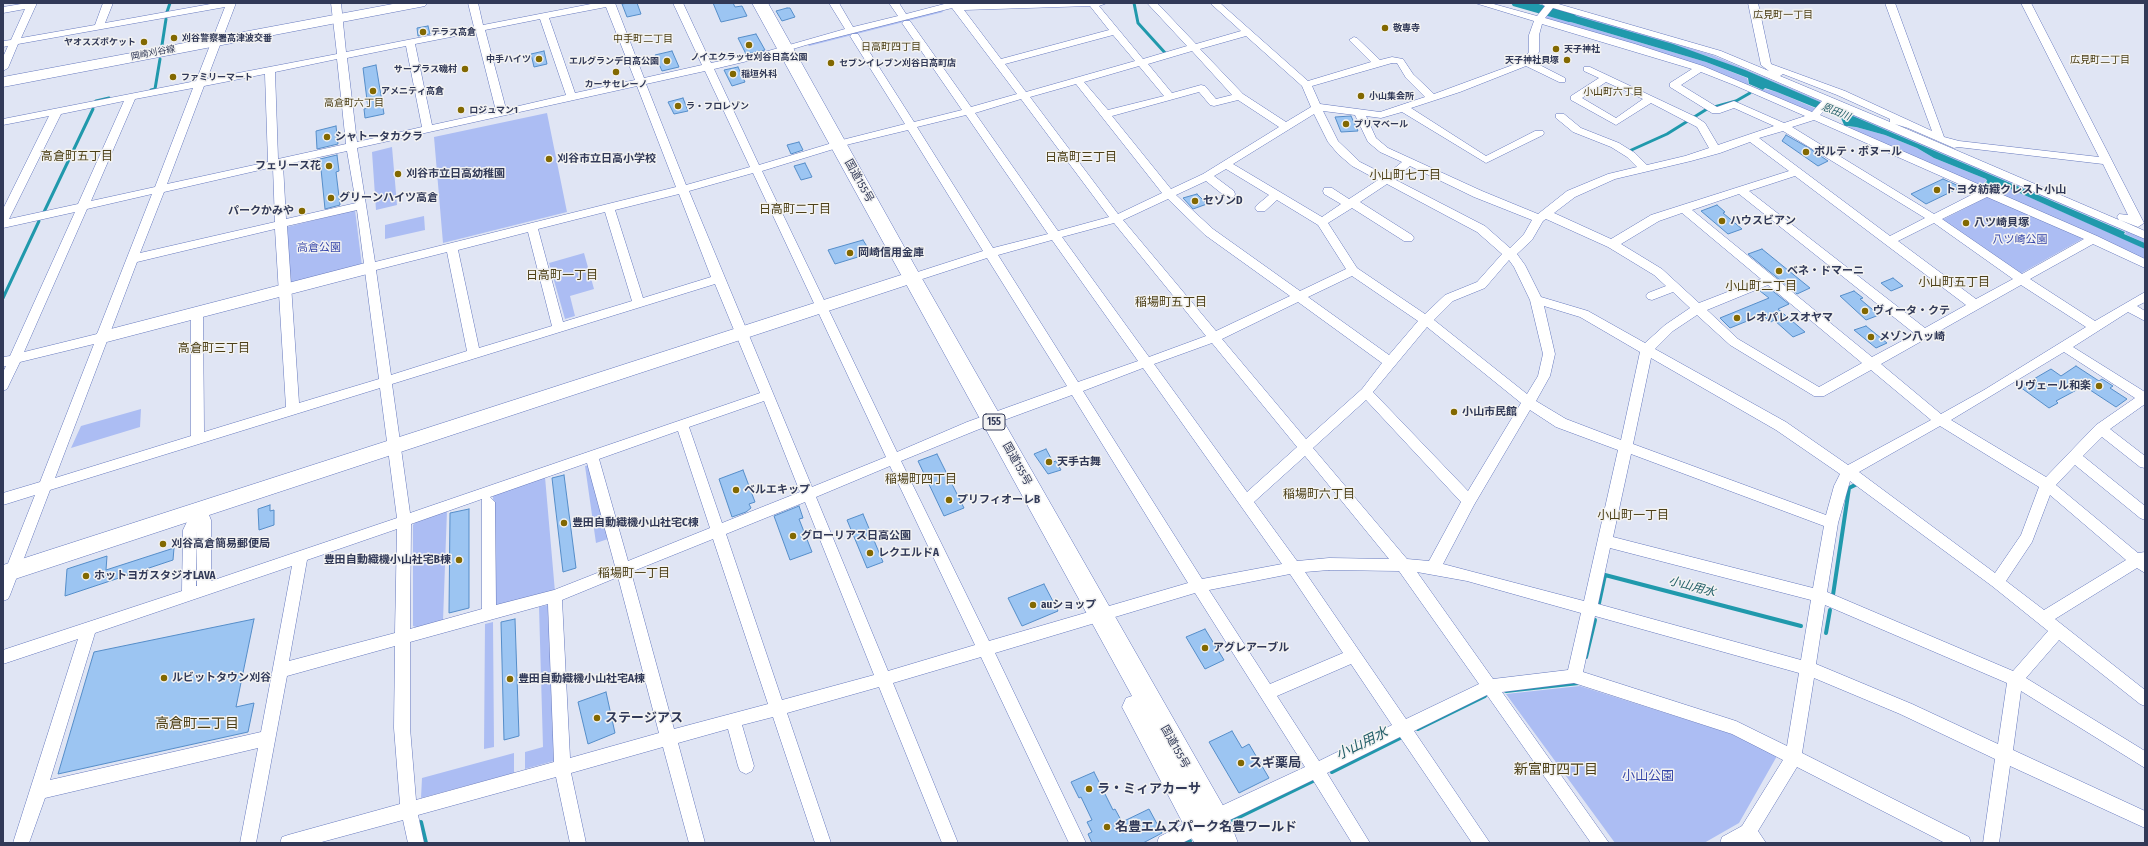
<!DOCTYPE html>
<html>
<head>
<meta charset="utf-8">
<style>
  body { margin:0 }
  #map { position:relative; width:2148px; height:846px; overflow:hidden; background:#e0e5f4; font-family:"Fira Sans Condensed",sans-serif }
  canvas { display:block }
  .frame { position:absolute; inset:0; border:4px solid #313957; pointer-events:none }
</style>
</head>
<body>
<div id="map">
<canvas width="2148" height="846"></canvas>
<div class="frame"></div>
</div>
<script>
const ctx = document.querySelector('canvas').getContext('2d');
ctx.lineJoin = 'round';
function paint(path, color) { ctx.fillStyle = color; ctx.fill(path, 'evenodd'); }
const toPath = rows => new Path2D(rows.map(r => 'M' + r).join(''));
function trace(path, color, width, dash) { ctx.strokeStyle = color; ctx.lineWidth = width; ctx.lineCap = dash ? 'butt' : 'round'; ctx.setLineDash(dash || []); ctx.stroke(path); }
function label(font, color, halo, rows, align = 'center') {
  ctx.font = font + ' "Fira Sans Condensed","Noto Sans JP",sans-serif'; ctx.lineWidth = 3; ctx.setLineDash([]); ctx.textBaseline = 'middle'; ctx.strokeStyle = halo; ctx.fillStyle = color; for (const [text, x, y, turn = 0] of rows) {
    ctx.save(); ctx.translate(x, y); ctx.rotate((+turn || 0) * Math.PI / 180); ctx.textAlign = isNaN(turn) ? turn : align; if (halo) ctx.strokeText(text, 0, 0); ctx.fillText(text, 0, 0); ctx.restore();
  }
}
paint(toPath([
  [1553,7,1712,55,1823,102,1822,103,1710,57,1552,9],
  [942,10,943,12,809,46,807,44],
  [1547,15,1706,62,1747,78,1749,85,1763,90,1765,89,1777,92,1817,109,1812,114,1749,86,1544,20],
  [1830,104,2145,238,2145,243,2125,234,2126,232,1829,106],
  [547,113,567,212,443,243,434,137],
  [1846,127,1856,127,1885,135,1917,148,1934,158,1986,179,1986,181,1982,185,1993,189,1996,186,2004,186,2133,243,2145,249,2145,261],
  [392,147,397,205,376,210,372,152],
  [1989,196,2084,238,2020,274,1942,220],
  [355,210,362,266,290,285,287,227],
  [424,216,425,230,385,239,385,225],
  [584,253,594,289,570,296,575,316,565,319,549,263],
  [141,409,140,427,71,448,81,426],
  [589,465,608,539,596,543,585,466],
  [545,477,555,592,495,607,493,494],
  [447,510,443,621,418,628,413,626,413,525,417,520],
  [548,605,554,761,525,769,525,752,543,747,539,607],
  [493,622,494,747,484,749,485,624],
  [1580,686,1732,734,1777,756,1739,823,1704,843,1615,843,1506,694],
  [514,753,514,773,421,798,422,778]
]), '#acbdf3');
paint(toPath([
  [1552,9,1673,44,1745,70,2125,232,2124,234,2145,243,2145,249,2004,186,1996,186,1993,189,1983,185,1987,181,1986,179,1934,158,1917,148,1885,135,1856,127,1846,126,1844,128,1842,127,1844,125,1841,118,1777,92,1765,88,1763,90,1749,84,1748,78,1706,62,1547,15]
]), '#2099ac');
trace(toPath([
  [1134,3,1138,23,1167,55],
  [167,12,170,3],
  [162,45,166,19],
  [151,90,155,89,160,59],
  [96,101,109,98],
  [1627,152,1667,134,1707,109,1736,101,1750,93],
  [44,212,93,109],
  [3,298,39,221]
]), '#2099ac', 3);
trace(toPath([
  [1833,595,1849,488,1857,484],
  [1599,603,1605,575,1801,626],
  [1826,633,1830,610],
  [1586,657,1595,620],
  [1506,691,1579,683],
  [1418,729,1485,696],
  [1332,772,1402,737],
  [1233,820,1313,781],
  [421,822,426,843],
  [1185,843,1190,841]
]), '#2099ac', 4);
paint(toPath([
  [1511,3,1535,3,1574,14,1577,17,1574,20,1569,22,1513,6,1511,3]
]), '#2099ac');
const building = toPath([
  [628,3,637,3,641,14,627,17,622,4,628,3],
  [713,3,733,3,735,7,742,6,747,16,721,22,713,3],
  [787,8,790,8,795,17,782,21,776,11,787,8],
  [428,26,430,34,418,36,417,28,428,26],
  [756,34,765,50,746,54,738,38,756,34],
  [544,51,547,64,534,67,531,54,544,51],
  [672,51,679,67,662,71,655,55,672,51],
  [376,65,384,114,365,118,364,109,368,108,363,68,376,65],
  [738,67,745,82,732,86,724,70,738,67],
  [683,98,688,111,674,114,668,102,683,98],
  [1351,116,1358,131,1341,132,1335,117,1351,116],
  [336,126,338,144,317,149,316,131,336,126],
  [1786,135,1809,148,1828,161,1818,166,1782,141,1786,135],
  [799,142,803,150,791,154,787,145,799,142],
  [337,155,339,171,336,172,340,205,325,209,320,159,337,155],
  [805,163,812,177,801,180,794,166,805,163],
  [1943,179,1961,187,1926,204,1911,194,1943,179],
  [1197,194,1207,204,1193,209,1183,198,1197,194],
  [1717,205,1725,212,1723,213,1742,229,1728,234,1701,211,1717,205],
  [863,240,871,253,835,264,828,250,863,240],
  [1762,249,1810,288,1797,294,1748,254,1762,249],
  [1893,278,1903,286,1891,291,1881,283,1893,278],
  [1769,288,1789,304,1778,309,1805,332,1793,337,1774,320,1771,322,1762,315,1730,328,1720,318,1769,298,1760,291,1769,288],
  [1854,291,1863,298,1860,299,1879,315,1866,320,1840,296,1854,291],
  [1866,326,1887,343,1876,348,1854,330,1866,326],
  [2076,366,2099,381,2102,379,2113,386,2110,388,2127,399,2116,407,2084,386,2056,401,2058,403,2049,408,2020,387,2051,369,2061,376,2076,366],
  [1046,449,1053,462,1056,461,1061,470,1048,474,1034,454,1046,449],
  [937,454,964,508,944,516,918,461,937,454],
  [743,470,755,502,749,504,751,508,746,512,732,517,719,479,743,470],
  [564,475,576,568,563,572,552,478,564,475],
  [270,505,270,511,274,510,274,525,259,530,258,509,270,505],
  [799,506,803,518,799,519,812,552,790,560,774,516,799,506],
  [469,509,469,608,449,613,450,513,469,509],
  [863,514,883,562,867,568,847,520,863,514],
  [174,548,173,560,65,596,67,569,107,556,106,570,174,548],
  [1044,584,1058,611,1022,626,1008,598,1044,584],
  [254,619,236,707,254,703,248,732,58,774,94,652,254,619],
  [515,619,519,736,504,740,501,622,515,619],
  [1205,629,1224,660,1205,669,1186,637,1205,629],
  [606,692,615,733,588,744,578,702,606,692],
  [1232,731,1242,748,1249,744,1269,778,1239,793,1209,742,1232,731],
  [1094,772,1113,810,1115,809,1122,822,1149,809,1162,833,1143,843,1092,843,1088,834,1092,832,1087,822,1092,820,1081,797,1079,798,1071,782,1094,772]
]);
paint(building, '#9cc5f2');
trace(building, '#558dc9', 1);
const street = toPath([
  [27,3,37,3,21,38,95,25,103,3,113,3,105,23,216,3,236,3,207,79,337,54,331,3,341,3,346,52,474,27,468,3,478,3,483,25,596,3,615,3,644,78,702,65,673,3,683,3,711,63,768,51,845,29,829,3,839,3,853,27,898,16,889,3,899,3,906,14,948,3,1107,3,1099,6,1143,59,1187,46,1147,3,1157,3,1196,44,1241,31,1210,3,1220,3,1308,81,1371,62,1349,40,1354,37,1357,38,1380,60,1392,57,1403,59,1413,74,1434,94,1510,66,1523,60,1529,52,1529,35,1534,21,1475,3,1490,3,1537,16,1545,6,1540,3,1555,3,1721,51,1769,71,1761,65,1748,3,1758,3,1771,64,1845,91,1932,131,1885,3,1895,3,1944,137,1959,141,2099,157,2021,3,2031,3,2144,223,2138,227,2120,220,2145,231,2145,239,1830,105,1820,115,2097,236,2145,259,2145,268,2093,244,2030,279,2095,321,2145,292,2145,302,2137,306,2145,311,2145,321,2128,312,2073,347,2145,392,2145,404,2110,429,2145,456,2145,468,2140,467,2102,437,2083,456,2145,506,2145,520,2140,518,2075,465,2056,485,2138,553,2145,552,2145,573,2137,568,2055,619,2145,690,2145,706,2140,704,2059,640,2026,678,2145,751,2145,768,2021,691,2013,750,2145,811,2145,828,2010,766,1999,843,1983,843,1995,759,1900,714,1814,678,1802,753,1969,837,1971,843,1945,843,1797,767,1758,831,1766,843,1720,843,1722,837,1742,826,1783,760,1732,734,1574,683,1502,692,1609,843,1591,843,1487,695,1414,731,1490,843,1472,843,1400,737,1327,773,1370,843,1352,843,1313,780,1182,843,1157,843,1159,837,1193,819,1305,767,1195,593,995,653,1086,843,1069,843,981,657,893,683,958,843,942,843,879,687,787,713,831,843,815,843,773,717,742,725,754,766,752,771,746,774,740,771,738,766,728,729,678,743,705,843,689,843,663,747,571,773,586,843,570,843,556,777,418,815,424,843,408,843,403,820,318,843,280,843,282,837,288,835,400,804,394,728,395,646,287,676,256,843,240,843,258,748,45,798,29,843,13,843,78,639,3,664,3,650,182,591,183,530,195,505,200,503,205,505,211,520,211,581,397,518,380,388,50,490,10,595,8,599,3,601,3,576,35,495,3,505,3,493,40,482,94,344,20,362,7,389,3,391,3,372,6,366,3,367,3,357,10,356,75,212,3,228,3,209,49,116,3,125,3,119,196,81,225,7,18,44,8,68,3,71,3,57,8,46,3,47,3,41,11,40,25,9,3,13,3,7,27,3],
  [1090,6,1109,30,1001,59,964,10,1090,6],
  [606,7,635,80,575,93,549,18,606,7],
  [952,8,1017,94,971,107,910,21,904,21,902,23,962,110,914,122,858,34,852,34,850,36,905,124,842,140,759,165,714,69,773,55,806,45,952,8],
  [1553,8,1715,55,1822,101,1812,112,1703,66,1635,44,1545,18,1553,8],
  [540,19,566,95,506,109,485,30,540,19],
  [1542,24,1692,69,1670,83,1670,87,1712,113,1720,113,1734,108,1774,126,1718,145,1705,123,1696,117,1590,67,1584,67,1584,71,1599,78,1571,96,1571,100,1616,125,1651,103,1697,127,1709,148,1685,156,1647,165,1635,153,1619,143,1581,128,1564,114,1556,114,1556,118,1573,132,1611,147,1627,157,1637,167,1608,174,1567,191,1538,214,1482,191,1388,148,1376,138,1366,116,1381,118,1402,112,1486,163,1543,135,1544,133,1543,131,1535,131,1486,156,1411,108,1460,92,1526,66,1559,82,1565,82,1565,78,1532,61,1539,52,1539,35,1542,24],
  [476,32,496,111,432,125,415,44,476,32],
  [1113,35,1135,61,1026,92,1005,64,1113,35],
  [1246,36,1302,86,1311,107,1286,122,1243,94,1200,49,1246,36],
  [406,46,422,127,357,142,347,58,406,46],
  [1192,51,1232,95,1216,99,1205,86,1201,85,1172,93,1148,64,1192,51],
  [337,59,346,144,278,159,275,72,337,59],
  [1392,63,1397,63,1406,78,1425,97,1380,112,1320,104,1312,86,1392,63],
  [1139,66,1164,96,1108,110,1084,82,1139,66],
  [705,71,750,167,686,185,646,84,705,71],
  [1701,72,1734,85,1805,116,1784,123,1734,101,1717,107,1681,85,1701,72],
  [265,74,268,162,167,184,204,86,265,74],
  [1783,74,1837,95,1890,119,1890,122,1780,76,1783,74],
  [1606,82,1643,99,1616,118,1582,98,1606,82],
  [1076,84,1162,193,1118,214,1030,97,1076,84],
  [637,86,676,187,375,262,357,148,637,86],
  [193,88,155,187,91,201,135,99,193,88],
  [1199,92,1210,105,1214,106,1238,100,1279,127,1203,174,1171,189,1112,116,1199,92],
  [1021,99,1109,217,1058,231,975,113,1021,99],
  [124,101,78,204,9,219,61,114,124,101],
  [1323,111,1355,115,1368,142,1380,152,1402,162,1386,175,1360,162,1338,141,1323,111],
  [1314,114,1328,142,1338,154,1352,166,1378,180,1349,199,1332,188,1324,188,1323,191,1324,194,1341,204,1322,217,1233,164,1314,114],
  [966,115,1048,234,993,248,917,127,966,115],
  [1814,120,1977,192,1934,214,1792,127,1814,120],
  [1895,124,1908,128,1954,148,1958,147,2103,164,2128,215,2119,214,2117,217,2119,220,1895,124],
  [908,130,983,251,899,278,897,281,899,284,907,284,987,258,1067,386,967,422,897,452,762,171,850,144,908,130],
  [1783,131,1925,218,1890,236,1759,138,1783,131],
  [1750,142,1789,171,1651,215,1611,239,1554,213,1575,197,1615,179,1691,161,1720,153,1750,142],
  [347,151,356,203,286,219,283,165,347,151],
  [1410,166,1474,197,1532,220,1524,234,1510,248,1485,226,1394,179,1410,166],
  [273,167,275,222,140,253,164,192,273,167],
  [1226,169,1269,195,1257,205,1255,208,1257,211,1265,211,1277,200,1318,225,1346,269,1300,291,1213,229,1176,195,1206,181,1226,197,1234,197,1235,194,1234,191,1214,176,1226,169],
  [753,173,886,457,812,487,689,191,753,173],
  [1795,176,1885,244,1966,305,1925,328,1749,191,1795,176],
  [1387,184,1477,232,1502,254,1477,282,1445,295,1425,314,1357,268,1328,223,1352,208,1404,241,1412,241,1414,238,1412,235,1360,202,1387,184],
  [152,194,97,334,24,352,87,209,152,194],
  [679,194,711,277,643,298,615,210,679,194],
  [1739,194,1915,334,1872,357,1692,210,1739,194],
  [1987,197,2084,239,2022,274,1942,219,1987,197],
  [1168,199,1205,235,1290,296,1216,331,1123,220,1168,199],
  [357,210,379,379,299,403,287,226,357,210],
  [605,212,632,301,563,322,538,229,605,212],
  [1682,213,1761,279,1699,303,1662,269,1621,244,1659,221,1682,213],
  [1546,219,1608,247,1654,275,1666,286,1648,293,1646,296,1648,299,1652,300,1673,292,1690,308,1665,325,1645,343,1588,311,1541,297,1525,265,1517,254,1532,240,1543,221,1546,219],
  [1114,223,1206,336,1149,357,1062,237,1114,223],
  [1934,223,2013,279,1976,299,1898,241,1934,223],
  [275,229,286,407,204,432,203,313,197,309,193,310,191,313,191,436,55,478,137,262,275,229],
  [528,232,552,326,479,348,458,250,528,232],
  [1052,240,1138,361,1078,382,998,255,1052,240],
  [447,252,467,351,391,375,376,270,447,252],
  [1509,260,1514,267,1530,300,1543,354,1538,376,1527,394,1434,320,1453,301,1485,288,1509,260],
  [1352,276,1418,321,1389,355,1308,297,1352,276],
  [715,284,760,393,410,513,392,384,715,284],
  [1768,285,1862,363,1819,387,1738,339,1707,310,1768,285],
  [2021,285,2086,327,1984,390,1941,414,1881,364,2021,285],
  [1298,302,1382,363,1362,389,1306,439,1222,339,1298,302],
  [1544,306,1580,317,1640,352,1621,440,1566,419,1536,401,1550,376,1555,354,1544,306],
  [1697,315,1730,345,1814,396,1824,396,1871,370,1931,420,1848,465,1786,422,1655,349,1673,331,1697,315],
  [1427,327,1521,403,1468,491,1373,392,1427,327],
  [1212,343,1297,447,1247,492,1154,364,1212,343],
  [2064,352,2135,398,2096,425,2046,477,1951,420,2064,352],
  [1651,358,1776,430,1840,474,1834,486,1826,515,1633,444,1651,358],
  [1143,368,1282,564,1202,579,1083,391,1143,368],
  [1072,395,1188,583,989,641,901,461,977,430,1072,395],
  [1366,400,1461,502,1429,561,1407,559,1313,448,1366,400],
  [764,401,800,492,722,523,689,427,764,401],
  [1530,410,1556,427,1618,450,1584,601,1443,564,1474,505,1530,410],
  [1940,426,2039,487,2021,535,1995,573,1859,472,1940,426],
  [678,431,710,528,628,561,599,459,678,431],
  [1631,454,1824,526,1813,588,1613,537,1631,454],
  [1305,456,1389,559,1329,558,1297,561,1254,502,1305,456],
  [587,463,615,566,554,590,496,605,495,502,490,497,587,463],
  [890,466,975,645,888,671,816,497,890,466],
  [1850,481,1992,586,2048,631,2013,671,1827,592,1838,523,1850,481],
  [2050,495,2126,560,2044,610,2006,581,2032,542,2050,495],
  [482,499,482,609,410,629,411,524,482,499],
  [805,502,874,675,782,700,726,534,805,502],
  [397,529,395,633,289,661,307,560,397,529],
  [197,530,197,586,196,586,197,530],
  [713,539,768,704,674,729,631,572,713,539],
  [1610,548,1811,600,1801,660,1598,604,1610,548],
  [292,566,261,732,50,780,95,633,292,566],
  [1329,570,1399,571,1479,684,1406,719,1305,572,1329,570],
  [1417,572,1467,581,1581,613,1568,670,1493,679,1417,572],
  [1290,574,1343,653,1270,684,1209,590,1290,574],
  [618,577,659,733,570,758,562,600,618,577],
  [548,604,554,762,416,800,410,728,410,642,548,604],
  [1825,605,2007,683,1998,744,1912,704,1816,664,1825,605],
  [1595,616,1799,673,1787,746,1736,721,1583,672,1595,616],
  [1351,664,1392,725,1319,761,1277,696,1351,664]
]);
const secondary = toPath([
  [369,262,375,264,377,268,375,272,103,343,97,341,95,337,97,333,103,331,369,262],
  [901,275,907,277,909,281,907,285,3,583,3,565,901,275]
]);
const primary = toPath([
  [398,3,427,3,425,6,420,7,3,87,3,77,398,3]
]);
const highway = toPath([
  [752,3,768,3,916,268,1225,809,1238,843,1195,843,1189,835,1122,707,1126,698,1132,696,752,3]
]);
trace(street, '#6679be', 1);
trace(secondary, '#6679be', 1);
trace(primary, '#6679be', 1);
trace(highway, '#6679be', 1);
paint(street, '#fff');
paint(secondary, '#fff');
paint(primary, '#fff');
paint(highway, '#fff');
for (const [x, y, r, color] of [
  [1385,28,4,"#826800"],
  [423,32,4,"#826800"],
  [174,38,4,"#826800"],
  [144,42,4,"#826800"],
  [749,45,4,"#826800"],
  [1556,49,4,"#826800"],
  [539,59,4,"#826800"],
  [1567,60,4,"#826800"],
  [667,61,4,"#826800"],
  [831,63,4,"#826800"],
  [465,69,4,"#826800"],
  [616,72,4,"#826800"],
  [733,74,4,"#826800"],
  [173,77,4,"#826800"],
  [373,91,4,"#826800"],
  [1361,96,4,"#826800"],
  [678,106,4,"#826800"],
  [461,110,4,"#826800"],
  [1346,124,4,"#826800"],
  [327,137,4,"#826800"],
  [1806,152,4,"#826800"],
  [549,159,4,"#826800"],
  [329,166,4,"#826800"],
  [398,174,4,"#826800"],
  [1937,190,4,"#826800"],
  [331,198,4,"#826800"],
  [1195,201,4,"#826800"],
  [302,211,4,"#826800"],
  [1722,221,4,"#826800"],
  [1966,223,4,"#826800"],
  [850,253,4,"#826800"],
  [1779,271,4,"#826800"],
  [1865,311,4,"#826800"],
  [1737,318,4,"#826800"],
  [1871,337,4,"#826800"],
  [2099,386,4,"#826800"],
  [1454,412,4,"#826800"],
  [1049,462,4,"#826800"],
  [736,490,4,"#826800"],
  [949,500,4,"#826800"],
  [564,523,4,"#826800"],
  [793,536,4,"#826800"],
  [163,544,4,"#826800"],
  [870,553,4,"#826800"],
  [459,560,4,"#826800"],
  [86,576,4,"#826800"],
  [1033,605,4,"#826800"],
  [1205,648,4,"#826800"],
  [164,678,4,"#826800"],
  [510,679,4,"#826800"],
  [597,718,4,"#826800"],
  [1241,763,4,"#826800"],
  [1089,789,4,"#826800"],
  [1107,827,4,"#826800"]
]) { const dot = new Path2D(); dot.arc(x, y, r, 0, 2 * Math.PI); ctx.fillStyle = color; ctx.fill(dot); trace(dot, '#f2f2f2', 1.5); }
label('bold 9px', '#313957', '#f2f2f2', [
  ["敬専寺",1393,28],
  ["テラス高倉",431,32],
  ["刈谷警察署高津波交番",182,38],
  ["ヤオスズポケット",136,42,"right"],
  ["天子神社",1564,49],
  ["ノイエクラッセ刈谷日高公園",749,57,"center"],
  ["中手ハイツ",531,59,"right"],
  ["天子神社貝塚",1559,60,"right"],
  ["エルグランデ日高公園",659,61,"right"],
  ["セブンイレブン刈谷日高町店",839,63],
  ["サープラス磯村",457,69,"right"],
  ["稲垣外科",741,74],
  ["ファミリーマート",181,77],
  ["カーサセレーノ",616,84,"center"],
  ["アメニティ高倉",381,91],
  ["小山集会所",1369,96],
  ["ラ・フロレゾン",686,106],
  ["ロジュマン1",469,110],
  ["プリマベール",1354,124]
], 'left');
label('9px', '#313957', '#f2f2f2', [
  ["岡崎刈谷線",153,53,-11]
]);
label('10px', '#4d4017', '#f2f2f2', [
  ["広見町一丁目",1783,15],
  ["中手町二丁目",643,39],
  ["日高町四丁目",891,47],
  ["広見町二丁目",2100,60],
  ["小山町六丁目",1613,92],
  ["高倉町六丁目",354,103]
]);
label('italic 10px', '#205d67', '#f2f2f2', [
  ["恩田川",1836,112,22]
]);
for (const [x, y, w] of [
  [994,422,22]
]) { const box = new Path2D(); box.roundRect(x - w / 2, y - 8, w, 16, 3); ctx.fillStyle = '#f2f2f2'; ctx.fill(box); trace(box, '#313957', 1); }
label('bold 10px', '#313957', null, [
  ["155",994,422]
]);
label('bold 11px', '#313957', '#f2f2f2', [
  ["シャトータカクラ",335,137],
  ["ポルテ・ボヌール",1814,152],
  ["刈谷市立日高小学校",557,159],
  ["フェリース花",321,166,"right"],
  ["刈谷市立日高幼稚園",406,174],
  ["トヨタ紡織クレスト小山",1945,190],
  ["グリーンハイツ高倉",339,198],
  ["セゾンD",1203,201],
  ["パークかみや",294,211,"right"],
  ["ハウスビアン",1730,221],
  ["八ツ崎貝塚",1974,223],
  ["岡崎信用金庫",858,253],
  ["ベネ・ドマーニ",1787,271],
  ["ヴィータ・クテ",1873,311],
  ["レオパレスオヤマ",1745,318],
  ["メゾン八ッ崎",1879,337],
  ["リヴェール和楽",2091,386,"right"],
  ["小山市民館",1462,412],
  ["天手古舞",1057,462],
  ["ベルエキップ",744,490],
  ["プリフィオーレB",957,500],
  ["豊田自動織機小山社宅C棟",572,523],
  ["グローリアス日高公園",801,536],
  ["刈谷高倉簡易郵便局",171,544],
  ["レクエルドA",878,553],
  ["豊田自動織機小山社宅B棟",451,560,"right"],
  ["ホットヨガスタジオLAVA",94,576],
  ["auショップ",1041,605],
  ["アグレアーブル",1213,648],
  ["ルビットタウン刈谷",172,678],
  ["豊田自動織機小山社宅A棟",518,679]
], 'left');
label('11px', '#313957', '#f2f2f2', [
  ["国道155号",859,181,61],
  ["国道155号",1017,464,61],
  ["国道155号",1175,747,61]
]);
label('11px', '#3747aa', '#f2f2f2', [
  ["八ツ崎公園",2020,240],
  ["高倉公園",319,248]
]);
label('12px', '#4d4017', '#f2f2f2', [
  ["高倉町五丁目",77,157],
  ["日高町三丁目",1081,158],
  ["小山町七丁目",1405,176],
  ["日高町二丁目",795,210],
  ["日高町一丁目",562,276],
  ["小山町五丁目",1954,283],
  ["小山町二丁目",1761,287],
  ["稲場町五丁目",1171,303],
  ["高倉町三丁目",214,349],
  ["稲場町四丁目",921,480],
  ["稲場町六丁目",1319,495],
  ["小山町一丁目",1633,516],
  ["稲場町一丁目",634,574]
]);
label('italic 12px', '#205d67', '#f2f2f2', [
  ["小山用水",1692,587,15]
]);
label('bold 13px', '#313957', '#f2f2f2', [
  ["ステージアス",605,718],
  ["スギ薬局",1249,763],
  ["ラ・ミィアカーサ",1097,789],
  ["名豊エムズパーク名豊ワールド",1115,827]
], 'left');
label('13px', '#3747aa', '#f2f2f2', [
  ["小山公園",1648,776]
]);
label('14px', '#4d4017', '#f2f2f2', [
  ["高倉町二丁目",197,724],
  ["新富町四丁目",1556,770]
]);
label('italic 14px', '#205d67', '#f2f2f2', [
  ["小山用水",1362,744,-26]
]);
</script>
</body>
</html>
